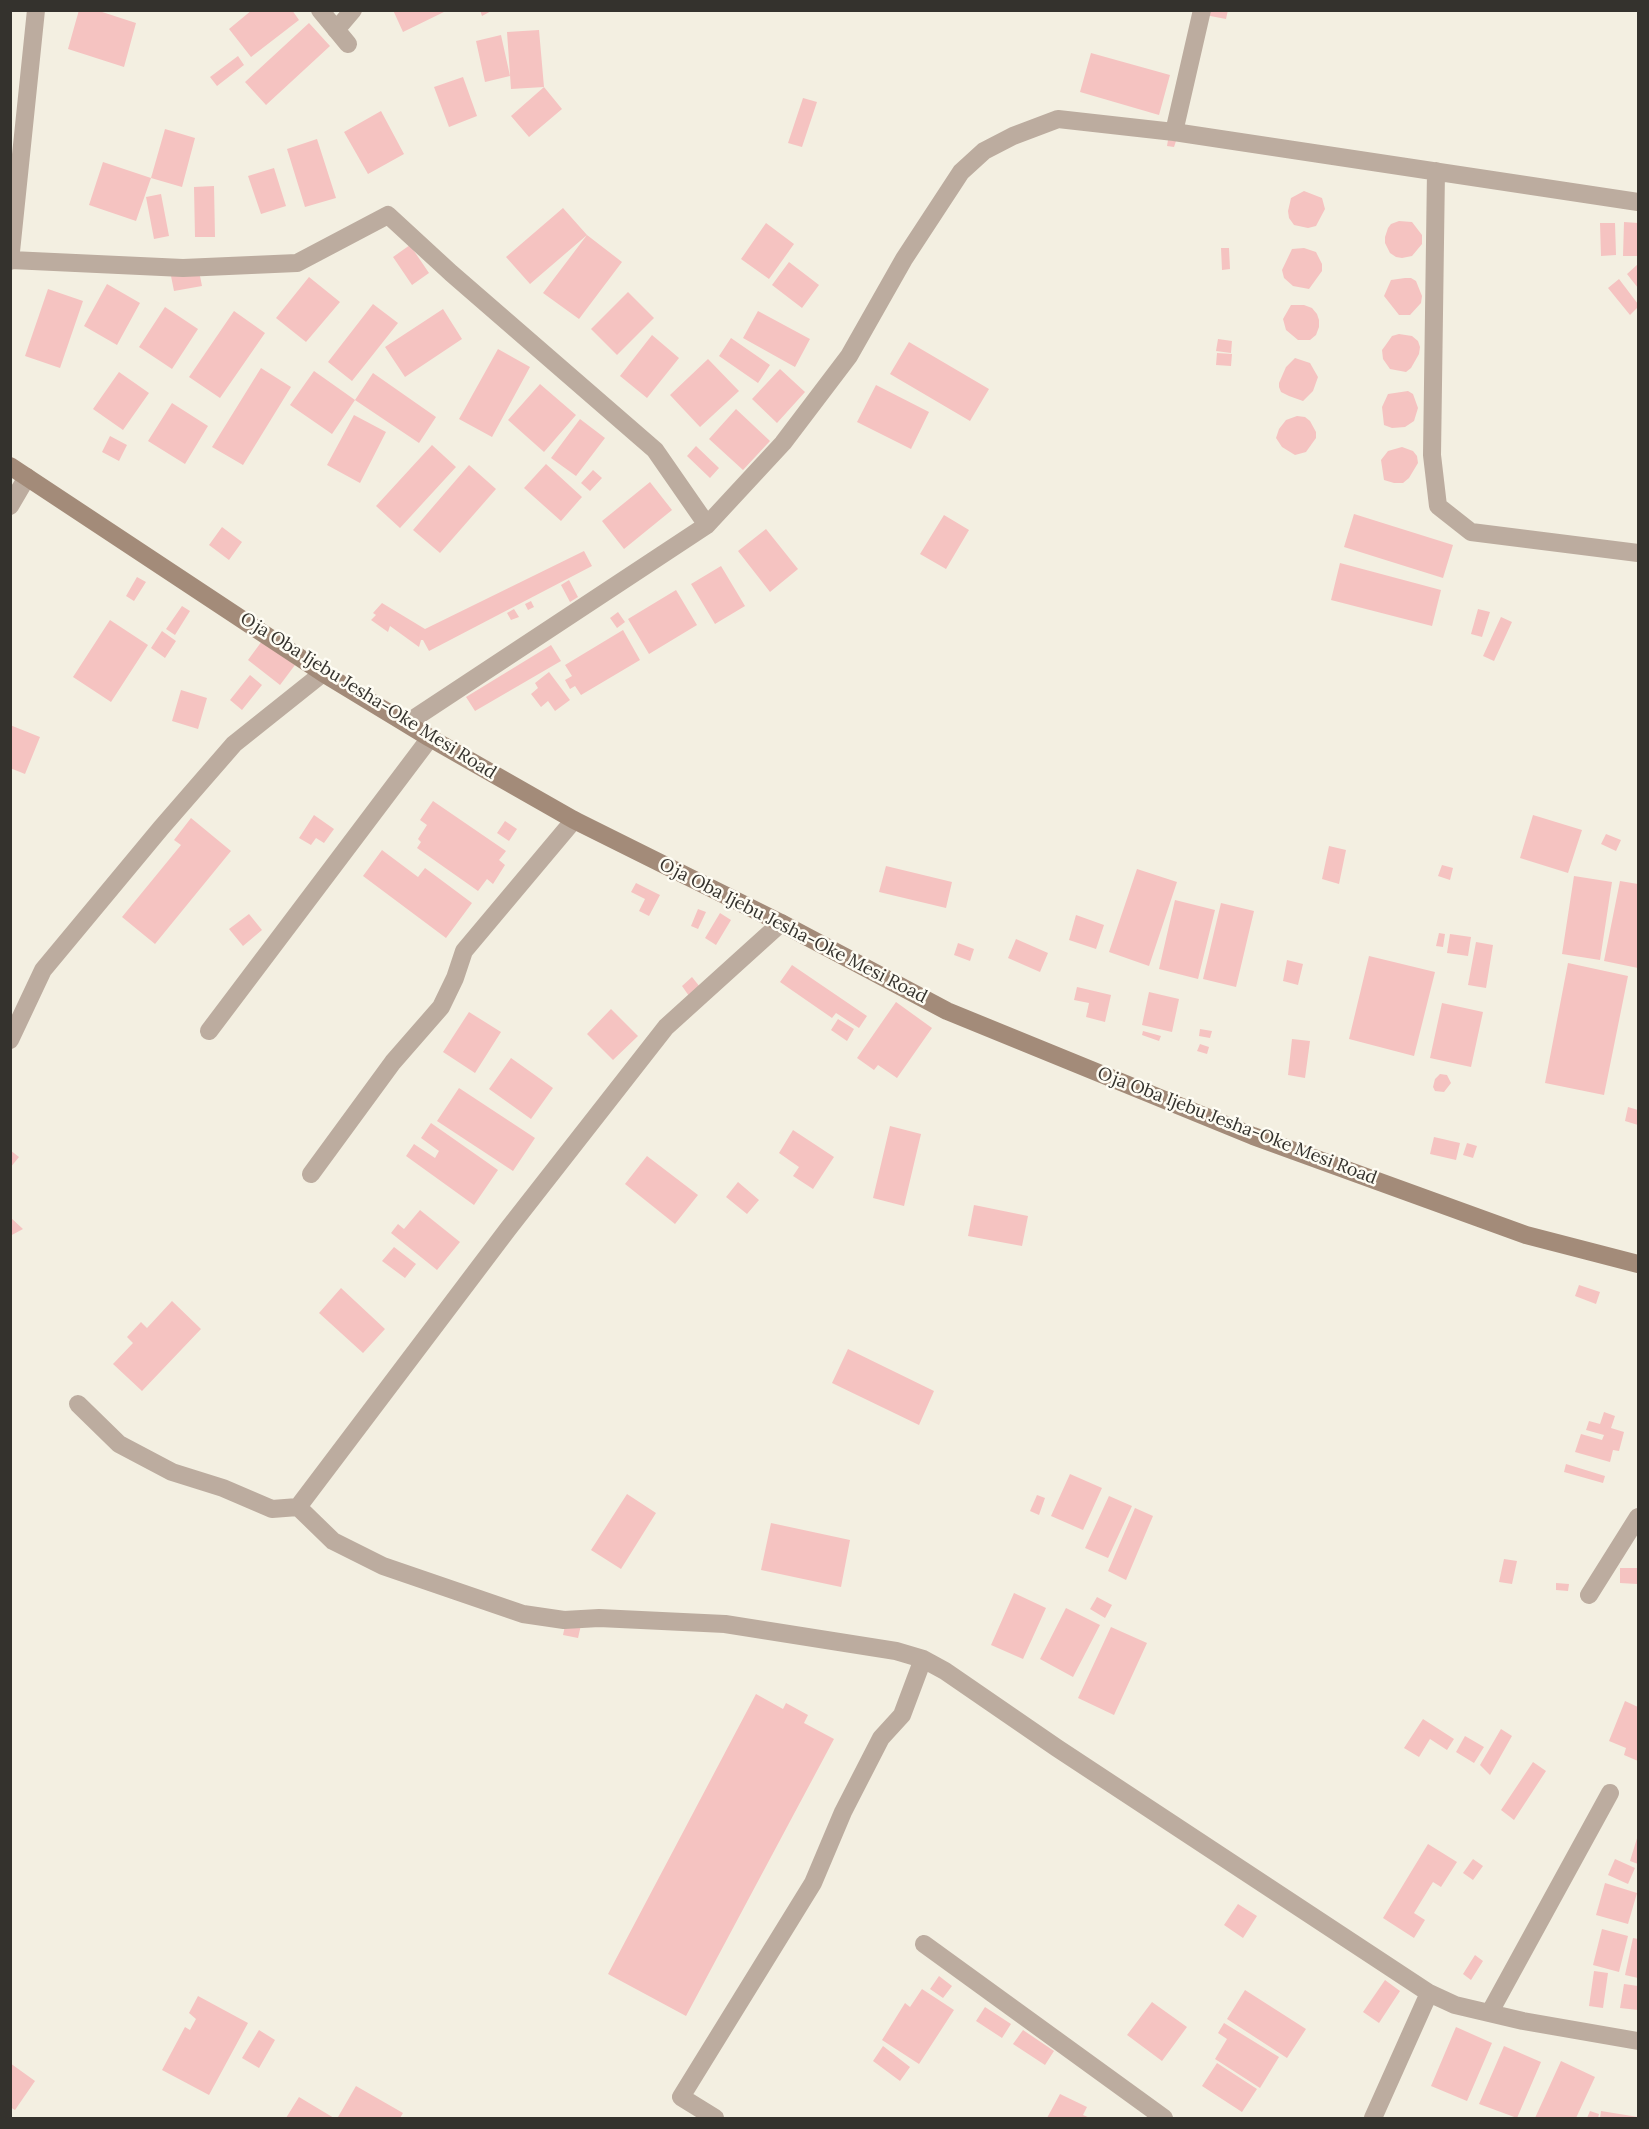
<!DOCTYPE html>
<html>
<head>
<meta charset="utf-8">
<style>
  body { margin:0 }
  #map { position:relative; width:1649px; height:2129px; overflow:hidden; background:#f3efe1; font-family:Lora,serif }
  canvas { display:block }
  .frame { position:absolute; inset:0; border:12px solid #34322d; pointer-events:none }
</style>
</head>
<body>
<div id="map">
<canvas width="1649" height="2129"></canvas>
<div class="frame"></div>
</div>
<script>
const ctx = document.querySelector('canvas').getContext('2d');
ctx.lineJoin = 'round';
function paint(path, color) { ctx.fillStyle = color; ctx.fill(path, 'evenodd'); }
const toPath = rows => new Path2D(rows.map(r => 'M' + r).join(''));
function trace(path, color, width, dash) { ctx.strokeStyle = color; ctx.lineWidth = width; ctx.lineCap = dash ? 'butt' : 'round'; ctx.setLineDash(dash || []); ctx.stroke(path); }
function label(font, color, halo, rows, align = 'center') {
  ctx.font = font + ' Lora,serif'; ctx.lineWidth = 5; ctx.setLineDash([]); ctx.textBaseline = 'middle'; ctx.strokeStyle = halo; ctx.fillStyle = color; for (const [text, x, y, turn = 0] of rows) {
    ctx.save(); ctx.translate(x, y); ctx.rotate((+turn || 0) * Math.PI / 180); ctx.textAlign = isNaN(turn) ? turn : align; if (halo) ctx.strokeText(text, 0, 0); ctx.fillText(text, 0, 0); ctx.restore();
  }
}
paint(toPath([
  [79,10,96,10,136,23,124,67,68,49],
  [252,10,292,10,299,20,251,57,229,29],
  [393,10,448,10,403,32],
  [480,10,493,10,482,16],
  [1206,10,1228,10,1226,19,1205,15],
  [309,23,330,46,266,105,245,82],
  [539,30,544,87,562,109,529,137,511,116,544,87,511,89,507,32],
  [501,35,510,76,485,82,476,41],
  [1091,53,1170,75,1159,115,1080,92],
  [238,56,244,65,217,86,210,77],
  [463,77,477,116,449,127,434,87],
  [803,98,817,102,802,147,788,143],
  [381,111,404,154,368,174,344,132],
  [165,129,195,138,182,187,151,178,136,221,89,205,103,162,151,178],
  [317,139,336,198,305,207,287,149],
  [1168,140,1176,141,1174,147,1167,146],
  [274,168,286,206,261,214,248,176],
  [214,186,215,237,195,237,194,187],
  [1304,191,1322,198,1325,209,1316,226,1308,228,1294,225,1289,218,1288,211,1291,198],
  [161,194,169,236,154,239,146,197],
  [563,208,587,235,530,284,506,257],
  [1399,221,1412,222,1422,235,1422,244,1412,256,1402,258,1396,257,1390,253,1385,243,1385,237,1388,228,1391,224],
  [1624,222,1638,223,1638,256,1623,256],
  [766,223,794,244,769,279,741,259],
  [1600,223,1615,223,1616,255,1601,256],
  [587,235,622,262,579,319,543,293],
  [410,245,429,273,412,285,393,257],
  [1221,248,1229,248,1230,269,1222,270],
  [1304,248,1316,252,1322,264,1322,271,1309,289,1293,286,1284,278,1282,270,1292,249],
  [789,262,819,285,802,308,772,285],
  [1638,264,1638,288,1627,274],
  [199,271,202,286,174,291,171,276],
  [309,277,340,302,306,342,276,318],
  [1405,278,1411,278,1416,281,1422,296,1421,303,1410,315,1399,315,1384,296,1391,280],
  [1619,279,1638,304,1638,307,1630,315,1608,288],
  [107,284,140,303,117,345,84,326],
  [48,289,83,301,60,368,25,356],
  [628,292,654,318,617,355,591,329],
  [373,304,398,323,352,381,328,362],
  [1291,305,1304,305,1312,308,1317,314,1319,320,1319,327,1316,335,1310,340,1298,340,1286,330,1283,319],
  [165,307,198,329,172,369,139,347],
  [443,309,462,339,405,377,385,347],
  [234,311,265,333,220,398,189,377],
  [758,311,810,339,795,367,743,338],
  [1399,334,1412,336,1418,341,1420,347,1419,354,1411,368,1406,372,1390,369,1383,359,1382,350,1385,346,1392,336],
  [652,335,679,358,647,398,620,376],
  [731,338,770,365,758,383,719,356],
  [1218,339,1232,341,1231,353,1216,351],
  [909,342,989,389,970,421,890,374],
  [498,349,530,367,492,437,459,419],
  [1217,353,1232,354,1231,366,1216,365],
  [1295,358,1310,363,1318,377,1313,391,1303,401,1289,396,1281,392,1279,387,1279,383,1286,367],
  [708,359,739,391,700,427,670,395],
  [261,368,291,387,243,465,212,447],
  [780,369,805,392,777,423,752,399],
  [314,371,355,400,332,434,290,405],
  [119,372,149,393,123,430,93,409],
  [373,373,436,417,419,443,355,400],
  [540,384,576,415,544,452,508,420],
  [876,385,929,412,911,449,857,422],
  [1408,391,1413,394,1418,408,1414,421,1405,427,1392,428,1384,425,1382,407,1388,394],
  [172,403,208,426,185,464,148,441],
  [736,409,770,441,743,470,709,439],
  [354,415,386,432,360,483,327,465],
  [1297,416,1305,417,1310,421,1316,432,1316,438,1306,452,1295,455,1282,447,1276,438,1279,429,1286,420],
  [580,419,605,438,576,476,551,458],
  [110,436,127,445,119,461,102,452],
  [432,445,456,467,400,528,376,506],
  [696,446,719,468,710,478,687,456],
  [1402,447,1413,451,1417,456,1418,463,1409,478,1403,483,1394,483,1384,480,1381,460,1388,451],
  [546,464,582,497,561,521,524,488],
  [469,465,496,489,440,553,413,530],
  [593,470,602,478,590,491,581,483],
  [650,482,672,510,624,549,602,521],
  [1354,514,1453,545,1443,578,1344,547],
  [944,515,969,530,946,569,920,554],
  [222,527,242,542,229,560,209,545],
  [766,529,798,569,770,592,738,551],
  [584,551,592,566,429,651,423,640,421,640,419,647,390,626,388,632,371,620,376,615,373,613,382,603,425,629],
  [1340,563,1441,590,1432,626,1331,600],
  [721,566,745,606,715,624,691,584],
  [137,577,146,582,134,601,126,596],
  [569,580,578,597,570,602,561,585],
  [676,590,697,625,649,654,628,619],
  [531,601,534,607,528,610,525,604],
  [182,606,190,611,175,635,166,629],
  [514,609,519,617,511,620,507,613],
  [1478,609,1490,612,1482,637,1471,634],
  [618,612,625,622,617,628,610,618],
  [1501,617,1512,622,1494,661,1483,656],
  [110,620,148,645,111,702,73,677],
  [623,630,640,660,581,695,575,686,570,689,565,680,572,676,565,665],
  [162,631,176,641,165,658,151,648],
  [262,641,295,665,280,685,248,660],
  [551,645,561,661,475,711,466,697],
  [549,672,570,700,555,711,548,701,541,707,531,694,538,688,535,683],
  [250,675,262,685,242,710,230,700],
  [181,690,207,698,198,729,172,721],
  [10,725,40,737,25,774,10,768],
  [433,801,506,851,499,860,505,865,493,884,487,879,478,891,417,848,421,842,418,839,427,825,420,820],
  [314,815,334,829,324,843,316,838,311,845,299,838],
  [1533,815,1582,830,1568,873,1520,858],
  [191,818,231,851,155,944,122,917,181,845,174,840],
  [505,821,517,829,509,841,497,833],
  [1606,834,1621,840,1616,851,1601,844],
  [1329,846,1346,850,1339,884,1322,879],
  [382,850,418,877,425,868,472,903,446,938,363,876],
  [1442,865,1453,868,1450,880,1438,876],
  [886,866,952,882,946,908,879,892],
  [1137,869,1177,882,1149,966,1109,952],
  [1574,876,1612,882,1600,960,1562,954],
  [1620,881,1638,884,1638,968,1604,961],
  [636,883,660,895,649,916,639,911,645,899,631,892],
  [1175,900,1215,910,1198,979,1159,969],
  [1221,903,1254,911,1236,987,1203,979],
  [698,909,706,912,698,929,691,926],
  [720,913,731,920,716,945,705,938],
  [249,914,262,930,243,946,229,929],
  [1076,915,1104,925,1096,949,1069,940],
  [1439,933,1445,934,1443,947,1436,946],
  [1450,934,1471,937,1468,956,1447,953],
  [1016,939,1048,953,1040,972,1008,958],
  [1476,942,1493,945,1486,988,1468,985],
  [958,943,974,949,970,961,954,955],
  [1369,956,1435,972,1414,1056,1349,1039],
  [1287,960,1303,964,1298,985,1283,981],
  [1568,963,1628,976,1604,1095,1545,1083],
  [792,965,867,1016,859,1028,836,1013,832,1018,780,982],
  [692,977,700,987,689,996,682,986],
  [1077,987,1111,995,1105,1022,1086,1017,1089,1003,1074,1000],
  [1149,992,1179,999,1172,1032,1142,1025],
  [896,1002,932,1028,897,1078,878,1065,874,1070,857,1058],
  [1442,1003,1483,1012,1471,1067,1430,1058],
  [611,1009,638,1036,613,1060,587,1034],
  [469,1012,501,1032,475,1073,443,1052],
  [838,1019,854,1029,847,1041,831,1030],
  [1200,1029,1212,1031,1210,1038,1199,1036],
  [1143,1031,1161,1036,1159,1041,1142,1035],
  [1292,1039,1310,1041,1305,1078,1288,1075],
  [1200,1044,1209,1047,1207,1054,1197,1051],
  [511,1058,553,1088,531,1119,489,1089],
  [1440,1074,1447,1075,1451,1083,1444,1092,1435,1091,1433,1087,1435,1079],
  [459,1088,535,1138,513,1171,437,1121],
  [1628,1107,1638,1110,1638,1125,1625,1121],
  [431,1123,498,1170,474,1205,406,1156,414,1144,435,1158,439,1151,421,1138],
  [890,1126,921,1134,904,1206,873,1198],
  [793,1130,834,1157,813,1189,793,1176,799,1167,779,1153],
  [1434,1137,1460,1143,1456,1160,1430,1154],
  [1467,1143,1477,1146,1473,1158,1463,1155],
  [10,1150,19,1157,10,1168],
  [647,1156,698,1195,675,1224,625,1184],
  [738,1182,759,1200,747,1214,726,1197],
  [974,1205,1028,1216,1022,1246,968,1236],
  [420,1210,460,1242,437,1270,391,1233,398,1224,404,1229],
  [10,1217,23,1229,10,1236],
  [394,1247,416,1264,405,1278,382,1261],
  [1579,1285,1600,1292,1596,1304,1575,1296],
  [341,1288,385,1329,363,1353,319,1313],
  [172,1301,201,1329,142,1391,113,1364,133,1343,127,1337,141,1322,147,1328],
  [848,1349,934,1391,919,1425,832,1383],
  [1604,1412,1615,1416,1611,1428,1624,1432,1619,1451,1613,1450,1610,1462,1575,1452,1581,1434,1602,1440,1604,1435,1586,1430,1589,1421,1600,1424],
  [1566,1464,1605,1476,1603,1483,1564,1472],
  [1070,1474,1102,1488,1083,1530,1051,1516],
  [627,1494,656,1513,621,1569,591,1550],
  [1037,1495,1045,1498,1039,1515,1030,1511],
  [1109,1496,1132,1506,1108,1558,1085,1548],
  [1135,1508,1153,1516,1126,1580,1108,1571],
  [771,1523,850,1540,841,1587,761,1570],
  [1504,1559,1517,1561,1512,1584,1499,1582],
  [1620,1568,1638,1568,1637,1584,1620,1583],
  [1556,1583,1569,1584,1568,1591,1556,1590],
  [1014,1593,1046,1608,1023,1659,991,1645],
  [1097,1597,1112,1605,1105,1618,1090,1609],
  [1066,1608,1100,1625,1073,1677,1040,1659],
  [566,1621,581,1625,578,1638,563,1635],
  [1111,1627,1147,1643,1114,1715,1078,1698],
  [756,1694,783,1709,786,1703,808,1715,804,1723,834,1739,686,2016,608,1974],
  [1625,1701,1638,1707,1638,1761,1624,1755,1626,1748,1609,1741],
  [1423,1719,1454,1739,1447,1750,1430,1739,1419,1757,1404,1748],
  [1501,1729,1512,1736,1490,1775,1480,1765],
  [1465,1736,1484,1747,1474,1763,1456,1752],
  [1533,1762,1546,1771,1514,1820,1501,1810],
  [1638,1835,1638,1864,1630,1861],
  [1428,1844,1457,1862,1441,1887,1433,1882,1414,1913,1425,1920,1414,1938,1383,1918],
  [1473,1859,1483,1866,1473,1880,1463,1873],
  [1615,1859,1635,1868,1628,1884,1608,1875],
  [1605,1883,1637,1893,1628,1924,1596,1915],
  [1238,1904,1257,1916,1243,1938,1224,1925],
  [1602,1929,1628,1936,1619,1972,1593,1965],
  [1633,1938,1638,1939,1638,1978,1625,1975],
  [1475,1955,1483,1961,1471,1980,1463,1974],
  [1594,1971,1608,1973,1603,2008,1589,2006],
  [939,1976,952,1986,943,1998,930,1989],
  [1385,1980,1400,1991,1379,2023,1363,2012],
  [1624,1984,1638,1986,1638,2010,1620,2008],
  [922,1989,954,2010,919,2064,882,2040,905,2003,910,2007],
  [1245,1990,1306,2029,1287,2058,1227,2019],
  [198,1996,248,2023,209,2095,162,2070,185,2027,190,2030,196,2019,189,2013],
  [1152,2002,1187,2027,1162,2061,1127,2035],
  [985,2007,1011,2024,1002,2038,976,2021],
  [1224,2023,1279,2057,1260,2088,1215,2059,1227,2039,1218,2033],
  [1456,2027,1492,2043,1467,2101,1431,2086],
  [259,2030,275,2040,259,2068,242,2058],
  [1023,2030,1054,2051,1045,2065,1013,2044],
  [883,2046,910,2067,900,2081,873,2061],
  [1504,2046,1541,2062,1517,2118,1479,2104],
  [1561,2061,1595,2077,1576,2118,1535,2118],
  [10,2063,35,2081,15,2110,10,2107],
  [1217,2063,1257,2089,1242,2112,1202,2086],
  [356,2086,403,2113,400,2118,341,2118,338,2117],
  [1060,2094,1087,2107,1083,2115,1090,2118,1047,2118],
  [299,2097,334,2118,286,2118],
  [1590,2111,1599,2114,1598,2118,1587,2118],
  [1601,2111,1638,2117,1638,2118,1600,2118]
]), '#f5c3c1');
trace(toPath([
  [320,10,348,44],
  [336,30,353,10],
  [1174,132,1638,202],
  [1436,171,1432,455,1438,506,1471,532,1638,553],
  [11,260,183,268,297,263,388,215,451,273,655,450,707,525],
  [10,261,36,10],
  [10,506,27,477],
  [407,723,707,525,783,443,849,356,904,259,961,172,984,151,1013,136,1058,119,1174,132,1202,10],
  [209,1031,430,738],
  [10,1040,43,970,161,828,234,744,323,673],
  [311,1174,393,1062,441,1007,455,978,464,951,574,820],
  [78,1404,119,1444,172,1472,223,1488,272,1509,298,1507,508,1229,666,1027,781,923],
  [298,1507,333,1541,383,1566,523,1614,564,1620,599,1618,725,1624,896,1651,923,1659,945,1671,1057,1748,1429,1993],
  [1589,1595,1638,1517],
  [924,1944,1164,2118],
  [1490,2012,1610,1793],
  [715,2118,681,2097,813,1883,843,1812,881,1738,902,1715,923,1659],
  [1373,2118,1429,1993,1455,2005,1523,2021,1638,2041]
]), '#bcac9f', 18);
trace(toPath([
  [10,466,323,673,430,738,574,820,781,923,947,1011,1253,1136,1526,1235,1638,1264]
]), '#a38b79', 18);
label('18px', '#34322d', '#fefcf3', [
  ["Oja Oba Ijebu Jesha-Oke Mesi Road",368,696,32],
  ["Oja Oba Ijebu Jesha-Oke Mesi Road",793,931,27],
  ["Oja Oba Ijebu Jesha-Oke Mesi Road",1237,1126,21]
]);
</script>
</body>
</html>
